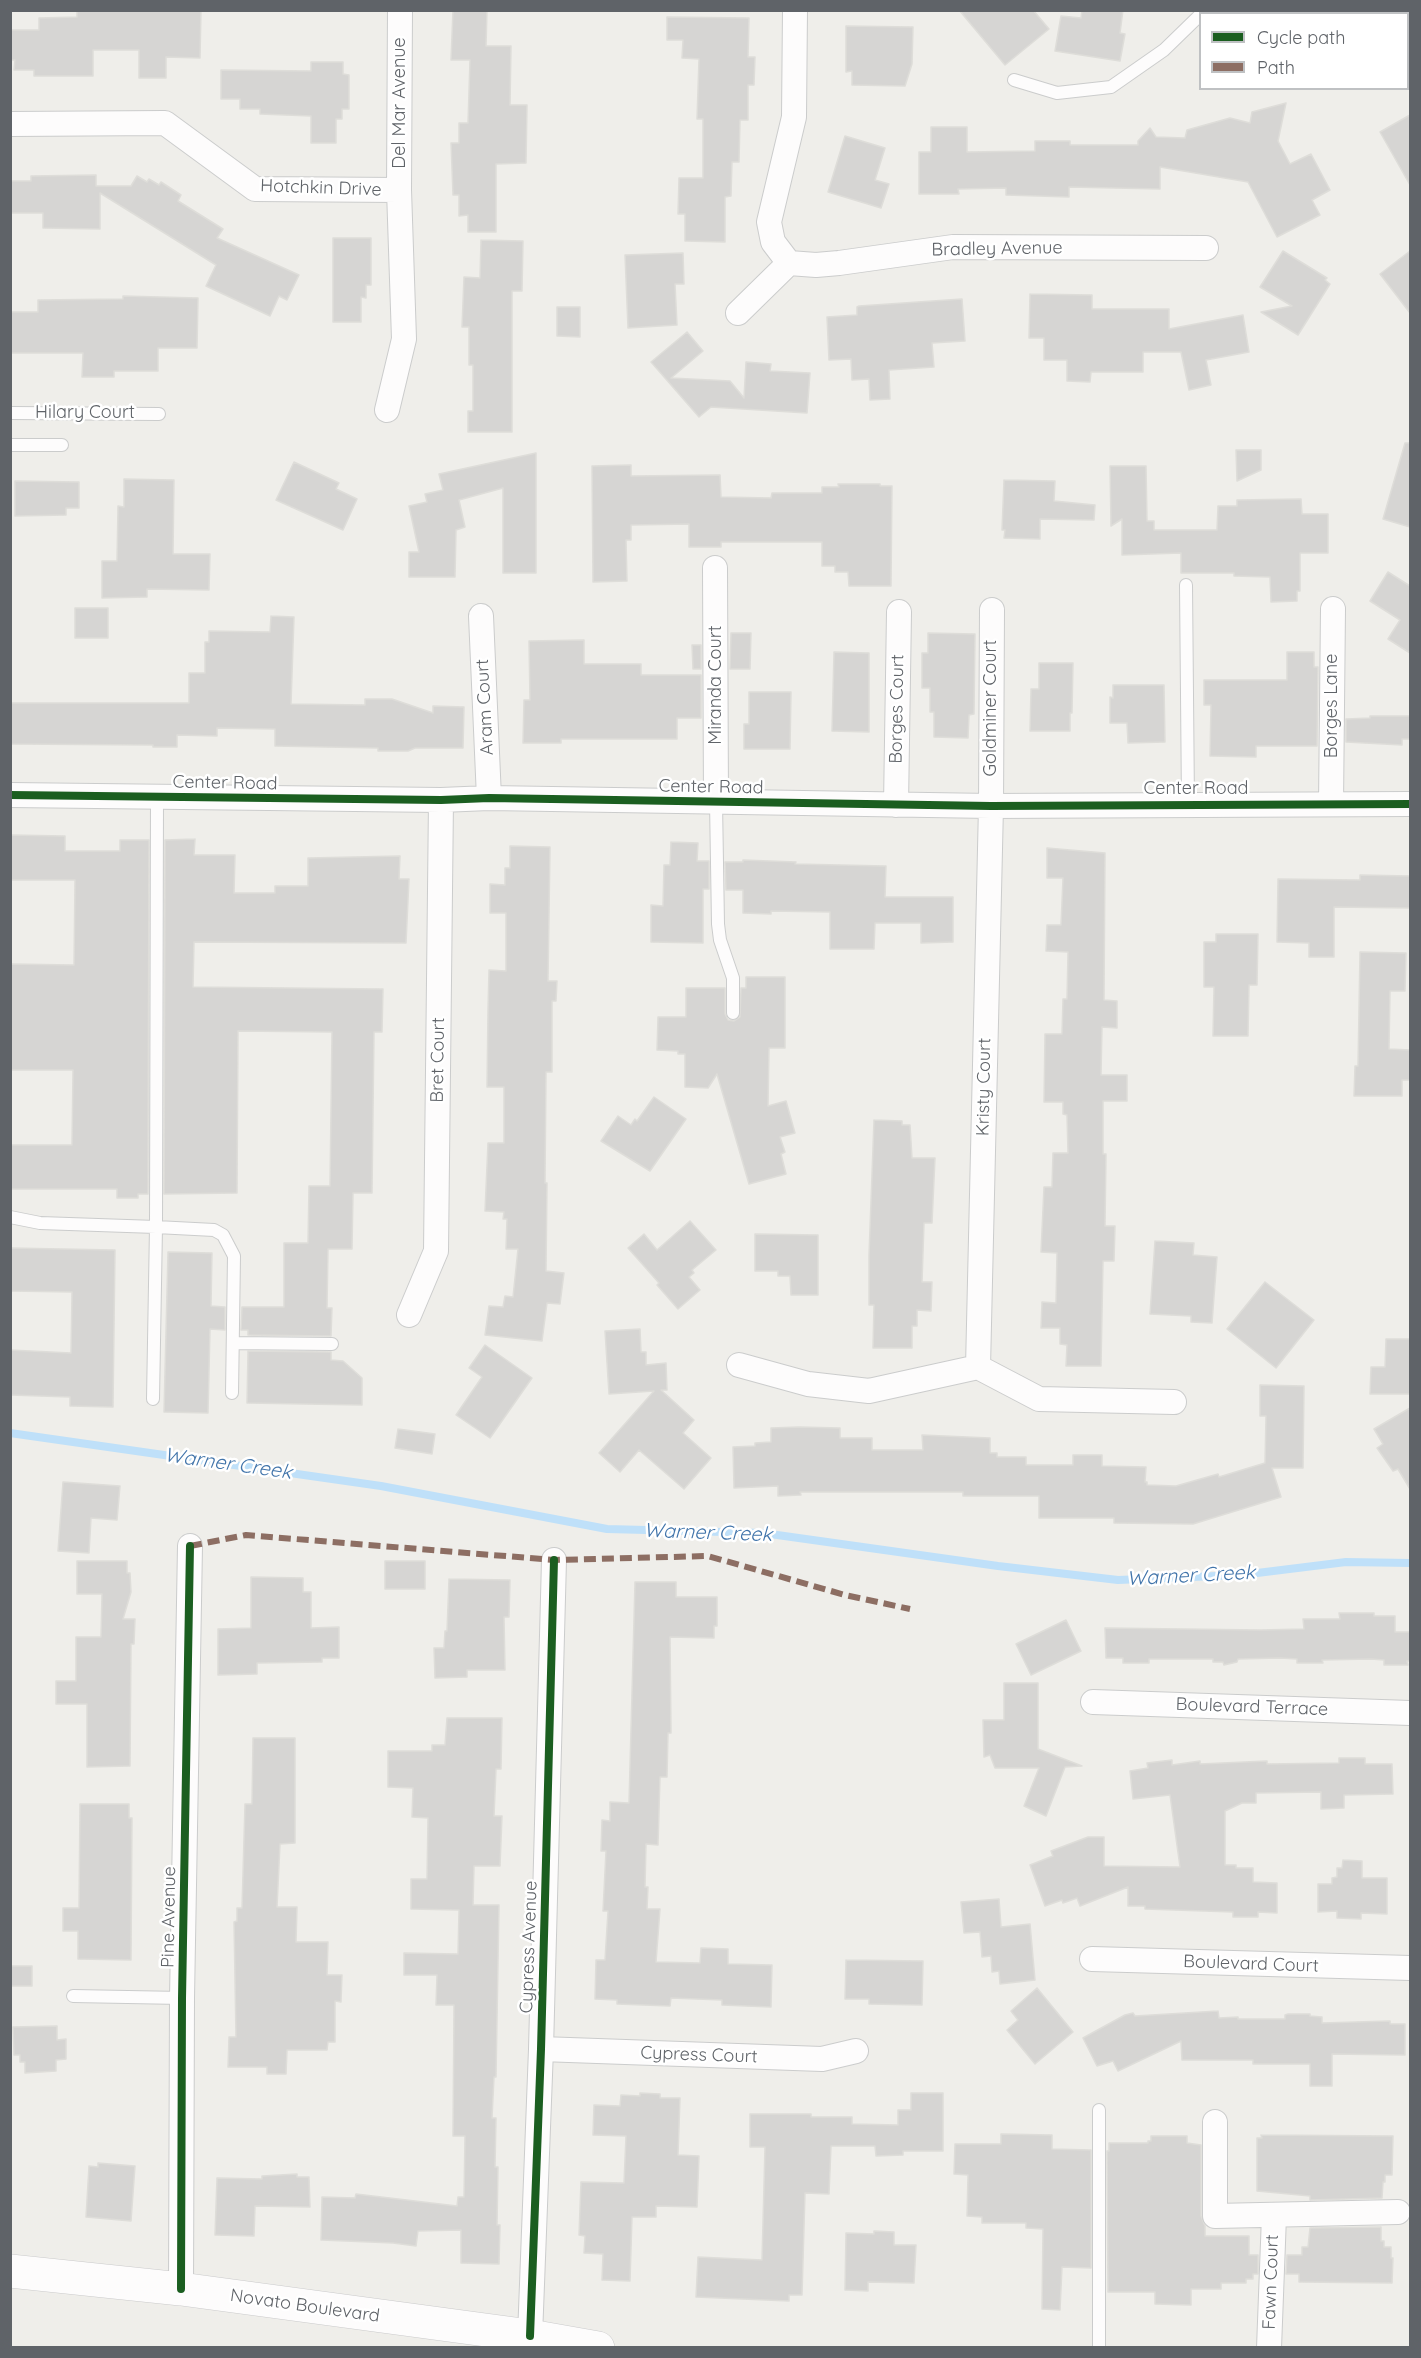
<!DOCTYPE html>
<html>
<head>
<meta charset="utf-8">
<style>
  body { margin:0 }
  #map { position:relative; width:1421px; height:2358px; overflow:hidden; background:#efeeea; font-family:Quicksand,sans-serif }
  canvas { display:block }
  .frame { position:absolute; inset:0; border:12px solid #5f6368; pointer-events:none }
  .legend { position:absolute; left:1199px; top:12px; width:210px; height:78px; box-sizing:border-box; background:#fff; border:2px solid #bfc1c3; margin:0; padding:8px 10px; list-style:none; font-size:18px; color:#5f6368 }
  .legend li { display:flex; align-items:center; gap:12px; height:30px }
  .legend b { width:30px; border:2px solid #bfc1c3 }
</style>
</head>
<body>
<div id="map">
<canvas width="1421" height="2358"></canvas>
<div class="frame"></div>
<ul class="legend">
<li><b style="height:8px;background:#1b5e20"></b>Cycle path</li>
<li><b style="height:8px;background:#8d6e63"></b>Path</li>
</ul>
</div>
<script>
const ctx = document.querySelector('canvas').getContext('2d');
ctx.lineJoin = 'round';
const toPath = rows => new Path2D(rows.map(r => 'M' + r).join(''));
function trace(path, color, width, dash) { ctx.strokeStyle = color; ctx.lineWidth = width; ctx.lineCap = dash ? 'butt' : 'round'; ctx.setLineDash(dash || []); ctx.stroke(path); }
function paint(path, color) { ctx.fillStyle = color; ctx.fill(path, 'evenodd'); }
function label(font, color, halo, rows, align = 'center') {
  ctx.font = font + ' Quicksand,sans-serif'; ctx.lineWidth = 5; ctx.setLineDash([]); ctx.textBaseline = 'middle'; ctx.strokeStyle = halo; ctx.fillStyle = color; for (const [text, x, y, turn = 0] of rows) {
    ctx.save(); ctx.translate(x, y); ctx.rotate((+turn || 0) * Math.PI / 180); ctx.textAlign = isNaN(turn) ? turn : align; if (halo) ctx.strokeText(text, 0, 0); ctx.fillText(text, 0, 0); ctx.restore();
  }
}
trace(toPath([
  [10,1433,381,1486,607,1529,763,1533,998,1566,1118,1580,1241,1575,1346,1562,1410,1563]
]), '#bfe0f9', 8);
const building = toPath([
  [77,10,201,10,200,58,166,57,166,78,139,78,139,50,93,50,93,76,34,76,34,70,14,70,15,60,10,60,10,30,39,30,39,18,77,17,77,10],
  [453,10,487,10,486,46,511,46,510,105,527,105,526,163,496,164,496,232,468,232,468,215,459,216,459,195,453,195,451,143,459,143,459,123,468,123,470,60,451,60,453,10],
  [959,10,1033,10,1049,29,1005,65,959,10],
  [1082,10,1123,10,1120,33,1125,34,1120,61,1055,51,1061,16,1081,18,1082,10],
  [667,17,749,18,748,57,755,57,754,85,748,85,748,120,740,120,739,162,732,162,731,196,725,197,725,242,685,241,685,214,678,214,679,178,703,178,703,119,697,119,699,59,682,58,683,40,667,40,667,17],
  [846,26,913,27,912,64,905,86,852,85,852,71,846,72,846,26],
  [311,62,343,62,343,74,349,75,349,109,342,109,342,119,336,119,336,143,311,143,311,116,260,114,260,109,240,109,240,99,221,99,221,70,311,71,311,62],
  [1286,103,1278,141,1290,164,1311,154,1330,190,1312,200,1320,215,1277,237,1248,182,1160,167,1160,189,1069,187,1069,197,1006,195,1006,188,958,189,959,194,919,194,919,152,931,152,931,127,967,127,967,152,1035,151,1035,141,1070,141,1070,145,1138,145,1138,141,1150,128,1156,137,1185,138,1187,130,1230,118,1250,123,1252,112,1286,103],
  [1410,115,1410,185,1380,132,1410,115],
  [845,136,885,148,875,180,889,184,881,208,828,192,845,136],
  [96,175,96,186,131,186,137,176,147,182,149,179,159,185,161,182,181,195,178,201,223,229,217,238,299,275,287,300,279,296,270,316,206,286,216,265,100,193,100,229,43,228,43,213,10,213,10,181,31,181,31,176,96,175],
  [333,238,371,238,371,285,366,285,366,298,361,297,361,322,333,322,333,238],
  [481,240,523,241,522,291,512,291,512,432,468,432,468,411,473,411,473,365,469,365,469,327,462,327,464,277,480,278,481,240],
  [1283,251,1327,278,1325,280,1330,284,1298,335,1261,312,1292,306,1260,287,1283,251],
  [1410,251,1410,313,1380,274,1410,251],
  [683,253,684,284,675,284,677,325,628,328,625,255,683,253],
  [1030,294,1092,295,1092,309,1169,309,1169,329,1243,315,1249,352,1206,360,1211,385,1189,390,1181,352,1143,352,1143,372,1091,372,1090,382,1067,381,1067,360,1044,360,1044,338,1029,338,1030,294],
  [123,296,198,298,197,348,158,348,158,371,114,371,114,377,82,377,83,353,10,353,10,312,38,312,38,300,123,299,123,296],
  [962,299,965,341,932,343,934,367,889,370,890,399,870,400,869,379,852,380,851,359,829,360,827,317,857,315,857,307,859,306,962,299],
  [557,307,580,307,580,337,557,336,557,307],
  [687,332,703,351,671,378,730,381,744,398,746,362,771,364,770,371,810,373,807,413,711,407,699,417,651,362,687,332],
  [1405,443,1410,443,1410,527,1383,519,1405,443],
  [1236,450,1261,450,1261,470,1237,481,1236,450],
  [536,453,536,573,503,573,503,488,459,500,465,527,456,530,455,577,409,577,409,552,419,552,409,506,427,502,425,494,443,490,439,474,536,453],
  [294,462,339,483,336,489,357,499,343,530,276,500,294,462],
  [631,465,631,476,720,475,721,497,771,498,772,493,822,493,822,487,839,487,838,484,880,484,880,486,892,486,891,586,849,586,848,572,835,572,835,566,822,566,822,542,721,542,721,547,689,547,689,524,631,525,631,540,626,540,627,581,593,582,592,466,631,465],
  [1110,466,1146,466,1147,521,1154,521,1154,530,1217,530,1218,506,1237,506,1237,500,1301,499,1302,514,1328,514,1328,553,1300,553,1300,591,1297,591,1297,601,1271,602,1270,577,1234,576,1234,573,1181,573,1181,553,1122,555,1122,519,1111,526,1110,466],
  [124,479,174,480,173,554,210,554,209,590,147,589,147,597,102,598,102,561,117,561,118,506,124,507,124,479],
  [1004,480,1055,481,1054,501,1095,505,1094,520,1040,519,1040,539,1004,538,1005,530,1002,530,1004,480],
  [15,481,79,482,79,508,66,508,66,515,15,516,15,481],
  [1388,572,1410,586,1410,653,1388,639,1400,620,1370,601,1388,572],
  [75,608,108,608,108,638,75,638,75,608],
  [271,616,294,617,291,704,365,705,365,699,392,699,433,713,433,706,464,707,463,748,415,748,408,751,378,751,378,748,275,746,275,729,217,728,217,736,177,735,177,747,153,747,153,745,10,744,10,703,189,703,189,673,205,673,205,642,209,642,209,631,270,632,271,616],
  [731,633,751,633,750,669,730,669,731,633],
  [928,633,975,634,974,714,969,715,968,738,934,737,934,712,930,712,930,688,922,688,922,653,928,653,928,633],
  [584,640,584,664,641,664,641,675,701,675,701,718,677,718,677,739,561,739,561,743,523,743,524,700,530,700,529,641,584,640],
  [692,645,701,645,701,669,693,669,692,645],
  [834,652,869,653,869,732,832,731,834,652],
  [1287,652,1314,652,1314,667,1318,667,1317,746,1256,746,1256,757,1210,756,1211,705,1204,705,1204,680,1287,680,1287,652],
  [1039,663,1073,663,1072,713,1070,713,1070,731,1030,731,1031,689,1039,689,1039,663],
  [1113,685,1164,685,1165,742,1128,743,1127,723,1110,723,1110,697,1113,698,1113,685],
  [749,692,791,692,790,749,744,749,744,724,749,724,749,692],
  [1370,716,1410,716,1410,739,1402,739,1402,745,1346,742,1346,719,1370,718,1370,716],
  [10,835,65,836,65,851,120,851,120,840,149,840,148,1194,138,1194,138,1198,117,1198,117,1189,10,1189,10,1145,72,1145,73,1070,10,1070,10,964,74,965,75,880,10,880,10,835],
  [195,839,194,855,235,855,234,893,275,893,275,886,308,886,308,858,400,856,399,879,409,879,406,943,194,942,193,987,383,989,382,1032,374,1032,372,1193,353,1193,352,1249,328,1249,327,1308,332,1308,331,1336,248,1335,248,1330,241,1330,242,1307,284,1307,284,1243,308,1243,309,1186,330,1186,332,1032,238,1031,237,1193,164,1194,165,840,195,839],
  [671,842,698,843,697,861,709,861,709,889,703,889,703,943,651,942,651,905,663,906,664,865,670,865,671,842],
  [510,846,550,847,548,981,557,981,556,1001,552,1001,552,1072,546,1072,545,1183,547,1183,546,1271,564,1273,560,1304,547,1303,542,1341,485,1335,489,1306,503,1307,505,1296,513,1297,518,1249,506,1249,507,1219,503,1219,504,1212,485,1211,488,1143,504,1143,504,1087,487,1087,488,1010,489,970,506,971,506,913,490,913,490,884,505,885,505,868,510,868,510,846],
  [1047,848,1105,853,1104,1000,1117,1001,1117,1028,1102,1027,1101,1075,1127,1075,1127,1101,1103,1101,1103,1154,1106,1154,1105,1226,1115,1226,1114,1261,1103,1261,1101,1366,1066,1366,1067,1345,1060,1344,1060,1328,1041,1328,1042,1302,1056,1303,1057,1253,1041,1252,1044,1187,1052,1187,1053,1153,1068,1153,1067,1115,1063,1114,1063,1102,1044,1102,1045,1034,1062,1034,1063,999,1067,999,1068,952,1046,951,1047,925,1061,925,1063,878,1047,878,1047,848],
  [743,860,796,862,795,864,886,866,885,897,953,897,953,942,921,943,921,923,875,923,874,949,830,949,830,912,771,911,771,914,743,913,743,890,726,890,725,862,743,862,743,860],
  [1360,875,1410,876,1410,908,1334,907,1334,957,1309,957,1309,943,1277,942,1278,879,1360,880,1360,875],
  [1216,934,1258,934,1257,985,1249,985,1248,1036,1213,1036,1214,987,1204,987,1204,942,1216,942,1216,934],
  [1360,952,1406,953,1405,991,1390,991,1389,1049,1410,1050,1410,1080,1402,1080,1402,1096,1354,1096,1355,1066,1358,1066,1360,952],
  [746,977,785,977,785,1048,769,1048,768,1106,786,1101,795,1133,780,1137,785,1152,781,1154,786,1174,749,1184,717,1074,708,1088,685,1087,685,1054,678,1054,678,1051,657,1050,658,1017,686,1017,686,988,725,988,725,1014,728,1020,734,1021,740,1017,741,988,746,988,746,977],
  [654,1097,686,1119,650,1171,601,1141,618,1116,631,1125,635,1119,637,1121,654,1097],
  [874,1120,902,1121,902,1125,910,1125,912,1158,935,1158,932,1223,924,1223,922,1282,932,1282,931,1311,917,1310,917,1326,912,1326,912,1348,873,1348,874,1305,869,1305,869,1255,874,1120],
  [690,1221,716,1250,692,1270,694,1273,689,1277,700,1290,678,1309,657,1285,659,1283,628,1248,644,1234,657,1250,690,1221],
  [755,1234,818,1235,818,1295,791,1295,790,1276,778,1276,778,1271,755,1271,755,1234],
  [1155,1241,1194,1243,1193,1255,1217,1257,1212,1323,1191,1322,1191,1316,1150,1314,1155,1241],
  [10,1248,115,1250,113,1407,70,1406,70,1397,10,1395,10,1350,71,1353,72,1292,10,1291,10,1248],
  [168,1252,212,1253,211,1306,225,1307,225,1330,210,1329,208,1413,164,1412,168,1252],
  [1265,1282,1314,1320,1276,1368,1227,1329,1265,1282],
  [640,1329,641,1352,646,1352,646,1365,666,1363,667,1390,661,1390,694,1420,683,1433,711,1458,684,1489,639,1450,620,1472,599,1453,654,1391,609,1394,605,1331,640,1329],
  [1386,1339,1410,1339,1410,1394,1370,1394,1371,1367,1385,1367,1386,1339],
  [485,1345,532,1378,490,1438,456,1415,482,1377,469,1368,485,1345],
  [248,1351,331,1352,331,1360,343,1361,362,1378,362,1405,247,1403,248,1351],
  [1260,1385,1304,1386,1303,1468,1272,1468,1281,1497,1193,1524,1114,1523,1114,1518,1039,1518,1039,1496,963,1496,963,1492,800,1492,801,1495,778,1496,778,1486,734,1488,733,1447,755,1446,755,1443,771,1442,771,1428,799,1427,840,1428,840,1438,872,1438,872,1450,923,1450,922,1435,990,1438,990,1453,997,1453,997,1457,1026,1457,1026,1465,1073,1465,1073,1455,1102,1455,1102,1466,1146,1467,1145,1482,1147,1482,1147,1485,1176,1486,1218,1474,1219,1477,1265,1463,1266,1416,1260,1416,1260,1385],
  [1410,1408,1410,1489,1398,1469,1393,1471,1377,1448,1383,1444,1374,1429,1410,1408],
  [398,1429,435,1434,432,1454,395,1448,398,1429],
  [63,1482,120,1486,117,1520,91,1518,89,1553,58,1551,63,1482],
  [77,1561,127,1561,127,1573,130,1573,131,1592,123,1619,135,1619,134,1644,131,1644,130,1766,87,1767,87,1704,56,1704,56,1681,76,1681,76,1637,101,1637,102,1594,77,1594,77,1561],
  [385,1561,425,1561,425,1589,385,1589,385,1561],
  [251,1577,303,1578,303,1592,311,1592,311,1628,339,1627,339,1658,322,1658,322,1662,257,1663,257,1674,218,1675,218,1629,251,1628,251,1577],
  [449,1579,510,1580,509,1617,504,1617,505,1670,467,1670,467,1677,435,1678,434,1648,444,1648,445,1631,447,1631,449,1579],
  [635,1582,676,1582,676,1597,717,1597,717,1626,714,1626,714,1638,670,1637,671,1733,668,1733,667,1777,660,1777,658,1845,646,1844,645,1887,648,1887,647,1909,660,1909,656,1962,700,1963,701,1948,728,1949,728,1964,772,1965,771,2007,722,2005,722,2000,671,1998,670,2006,617,2004,617,2000,595,1999,596,1960,605,1960,608,1911,603,1911,606,1851,601,1851,602,1820,610,1821,610,1802,629,1803,635,1582],
  [1339,1613,1374,1613,1374,1616,1395,1616,1395,1632,1410,1632,1410,1661,1407,1661,1408,1665,1384,1665,1384,1660,1371,1659,1322,1660,1323,1663,1297,1663,1297,1659,1280,1658,1238,1659,1237,1662,1224,1665,1223,1662,1213,1662,1213,1659,1149,1659,1149,1663,1123,1663,1123,1658,1106,1658,1105,1628,1260,1630,1304,1629,1303,1619,1340,1619,1339,1613],
  [1066,1620,1081,1651,1031,1675,1016,1644,1066,1620],
  [1004,1683,1038,1683,1038,1749,1082,1766,1065,1767,1046,1816,1024,1806,1039,1768,995,1768,990,1755,984,1757,983,1720,1004,1720,1004,1683],
  [447,1718,502,1718,501,1769,496,1769,494,1816,502,1816,500,1866,474,1866,473,1905,499,1905,496,2077,494,2077,492,2118,496,2118,495,2167,498,2167,497,2225,500,2225,499,2264,461,2263,461,2230,418,2231,416,2246,393,2243,321,2240,322,2197,355,2198,356,2194,457,2206,458,2197,464,2197,465,2136,453,2136,454,2005,436,2005,437,1975,404,1975,404,1953,458,1954,459,1910,411,1909,411,1879,427,1879,428,1818,412,1817,413,1788,388,1787,388,1751,432,1751,432,1745,445,1745,447,1718],
  [253,1738,295,1738,295,1843,280,1844,277,1907,297,1907,296,1942,328,1942,327,1975,342,1975,341,2002,335,2001,335,2042,328,2042,327,2050,287,2050,286,2074,267,2074,267,2067,228,2067,229,2037,236,2037,234,1922,237,1921,237,1908,242,1908,245,1804,252,1804,253,1738],
  [1339,1758,1365,1758,1365,1764,1392,1764,1393,1794,1344,1795,1344,1808,1321,1809,1321,1792,1256,1793,1256,1803,1242,1803,1225,1811,1225,1865,1236,1865,1236,1868,1253,1868,1253,1882,1277,1883,1277,1913,1258,1912,1258,1917,1233,1917,1233,1912,1145,1909,1145,1906,1128,1906,1128,1887,1080,1906,1077,1898,1063,1903,1062,1900,1045,1906,1030,1865,1053,1856,1051,1851,1088,1837,1104,1837,1104,1866,1180,1867,1170,1795,1133,1799,1130,1771,1148,1768,1147,1763,1172,1760,1172,1765,1200,1761,1200,1764,1267,1761,1267,1764,1339,1763,1339,1758],
  [80,1804,129,1804,129,1818,132,1818,131,1960,78,1959,78,1931,63,1931,63,1908,79,1908,80,1804],
  [1343,1860,1362,1861,1362,1878,1387,1878,1387,1914,1361,1913,1361,1919,1337,1918,1337,1911,1318,1912,1318,1884,1332,1884,1332,1878,1337,1877,1337,1868,1342,1868,1343,1860],
  [999,1899,1001,1927,1030,1924,1035,1980,1000,1984,999,1971,992,1972,991,1956,982,1957,980,1932,964,1933,961,1902,999,1899],
  [846,1960,923,1961,922,2005,869,2004,869,1999,845,1999,846,1960],
  [10,1966,32,1966,32,1986,10,1986,10,1966],
  [1037,1988,1073,2032,1035,2064,1007,2030,1018,2020,1011,2011,1037,1988],
  [1218,2011,1219,2018,1238,2017,1238,2019,1285,2019,1285,2015,1288,2014,1310,2014,1310,2016,1322,2017,1322,2023,1390,2021,1390,2024,1405,2024,1405,2055,1332,2054,1332,2086,1310,2086,1310,2064,1253,2064,1253,2060,1182,2060,1181,2041,1118,2071,1113,2061,1097,2066,1083,2038,1125,2015,1133,2013,1135,2016,1218,2011],
  [57,2026,57,2040,66,2039,66,2059,56,2060,56,2071,25,2073,25,2062,20,2062,20,2055,14,2055,13,2027,57,2026],
  [640,2093,660,2094,660,2098,680,2098,678,2155,699,2156,697,2207,656,2206,656,2217,632,2217,630,2281,602,2280,603,2254,584,2253,585,2236,579,2235,581,2182,624,2183,626,2136,593,2135,594,2105,620,2106,621,2095,640,2096,640,2093],
  [911,2093,943,2093,943,2151,903,2151,903,2155,876,2156,875,2146,831,2146,829,2194,805,2193,802,2295,789,2295,789,2301,696,2297,698,2257,762,2260,765,2147,750,2147,750,2114,811,2114,811,2117,852,2117,852,2124,898,2125,898,2110,911,2110,911,2093],
  [1001,2134,1052,2135,1052,2149,1091,2150,1091,2268,1062,2267,1060,2310,1042,2309,1043,2229,1026,2228,1026,2223,982,2223,982,2217,967,2216,968,2175,954,2174,955,2144,1001,2144,1001,2134],
  [1261,2135,1393,2136,1392,2175,1385,2175,1385,2182,1383,2182,1382,2198,1310,2200,1310,2196,1257,2191,1257,2138,1262,2138,1261,2135],
  [1151,2136,1187,2136,1187,2143,1201,2145,1201,2216,1205,2226,1205,2236,1249,2236,1249,2255,1258,2255,1258,2274,1253,2274,1253,2279,1246,2279,1246,2283,1221,2283,1221,2289,1191,2289,1191,2305,1155,2304,1155,2292,1108,2292,1107,2151,1109,2151,1109,2143,1148,2143,1148,2141,1151,2141,1151,2136],
  [98,2163,135,2166,131,2221,86,2217,89,2166,98,2167,98,2163],
  [297,2174,297,2177,309,2177,310,2207,255,2206,254,2236,215,2235,217,2178,262,2179,262,2176,297,2174],
  [1381,2227,1381,2241,1384,2241,1384,2247,1391,2247,1391,2258,1393,2258,1392,2283,1299,2282,1299,2274,1286,2274,1287,2255,1302,2255,1302,2247,1308,2247,1310,2228,1381,2227],
  [874,2231,894,2232,894,2245,916,2245,914,2283,868,2282,868,2291,845,2290,846,2233,874,2234,874,2231]
]);
paint(building, '#d6d5d3');
trace(building, '#deddd9', 1.5);
const service = toPath([
  [1014,80,1057,93,1111,87,1164,50,1200,15],
  [10,413,159,414],
  [10,445,62,445],
  [1186,585,1188,804],
  [716,802,718,924,720,940,733,978,733,1013],
  [10,1217,40,1223,156,1227,157,797],
  [233,1343,332,1344],
  [153,1399,156,1227,214,1230,223,1235,234,1256,232,1393],
  [73,1996,182,1998],
  [1099,2110,1099,2348]
]);
const minor = toPath([
  [795,10,794,117,769,222,773,242,789,263,816,265,839,263,953,247,1206,248],
  [10,124,165,123,255,189,399,190],
  [738,313,789,263],
  [387,410,404,339,399,190,400,10],
  [715,568,716,802],
  [481,616,489,798],
  [10,795,441,800,489,798,991,806,1410,804],
  [1331,804,1333,609],
  [896,805,899,612],
  [409,1315,436,1251,441,800],
  [739,1365,808,1384,869,1391,978,1367,1039,1399,1174,1402],
  [978,1367,991,806,992,610],
  [1093,1702,1410,1713],
  [1092,1959,1410,1968],
  [541,2049,822,2059,856,2051],
  [1215,2122,1215,2216,1398,2212],
  [181,2289,182,1998,190,1546],
  [530,2336,541,2049,554,1560],
  [1269,2348,1274,2216]
]);
const secondary = toPath([
  [10,2271,181,2289,530,2336,598,2348]
]);
trace(service, '#cbcccc', 14);
trace(minor, '#cbcccc', 26);
trace(secondary, '#cacacb', 34);
trace(service, '#fdfcfc', 12);
trace(minor, '#fdfcfc', 24);
trace(secondary, '#fdfcfc', 33);
trace(toPath([
  [190,1546,246,1535,554,1560,708,1556,845,1595,910,1609]
]), '#8d6e63', 6, [12, 6]);
trace(toPath([
  [10,795,441,800,489,798,991,806,1410,804],
  [181,2289,182,1998,190,1546],
  [530,2336,541,2049,554,1560]
]), '#1b5e20', 8);
label('18px', '#5f6368', '#fff', [
  ["Del Mar Avenue",400,103,-90],
  ["Hotchkin Drive",321,188,2],
  ["Bradley Avenue",997,249,-1],
  ["Hilary Court",85,413],
  ["Miranda Court",716,685,-90],
  ["Borges Lane",1332,706,-90],
  ["Aram Court",485,707,-93],
  ["Goldminer Court",991,708,-90],
  ["Borges Court",897,709,-89],
  ["Center Road",225,783,1],
  ["Center Road",711,787,1],
  ["Center Road",1196,789],
  ["Bret Court",438,1060,-89],
  ["Kristy Court",984,1087,-89],
  ["Boulevard Terrace",1252,1707,2],
  ["Pine Avenue",169,1917,-89],
  ["Cypress Avenue",529,1947,-88],
  ["Boulevard Court",1251,1964,2],
  ["Cypress Court",699,2055,2],
  ["Fawn Court",1271,2282,-88],
  ["Novato Boulevard",305,2306,8]
]);
label('italic 20px', '#4174aa', '#fff', [
  ["Warner Creek",228,1464,8],
  ["Warner Creek",708,1533,2],
  ["Warner Creek",1191,1576,-3]
]);
</script>
</body>
</html>
